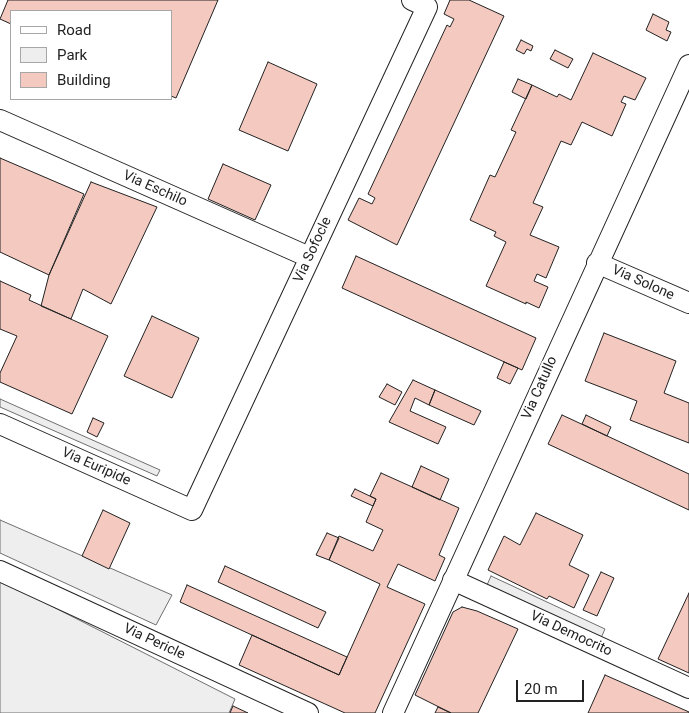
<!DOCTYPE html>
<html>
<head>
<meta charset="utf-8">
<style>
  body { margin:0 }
  #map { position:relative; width:689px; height:713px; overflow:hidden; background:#fff; font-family:Roboto,sans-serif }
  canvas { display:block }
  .legend { position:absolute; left:10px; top:10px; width:162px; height:90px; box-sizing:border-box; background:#fff; border:1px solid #a7a7a7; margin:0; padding:6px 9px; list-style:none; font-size:15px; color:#222 }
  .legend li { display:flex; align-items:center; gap:10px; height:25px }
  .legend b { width:25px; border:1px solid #a7a7a7 }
  .scale { position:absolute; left:516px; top:680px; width:68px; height:22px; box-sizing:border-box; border:2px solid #222; border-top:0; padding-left:6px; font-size:15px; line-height:18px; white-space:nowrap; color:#222; -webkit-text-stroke:4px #fff; paint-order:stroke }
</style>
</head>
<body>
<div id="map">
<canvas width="689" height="713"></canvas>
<ul class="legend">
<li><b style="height:6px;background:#fff"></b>Road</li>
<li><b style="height:14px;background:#eee"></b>Park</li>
<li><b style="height:14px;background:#f3c9c0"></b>Building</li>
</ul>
<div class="scale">20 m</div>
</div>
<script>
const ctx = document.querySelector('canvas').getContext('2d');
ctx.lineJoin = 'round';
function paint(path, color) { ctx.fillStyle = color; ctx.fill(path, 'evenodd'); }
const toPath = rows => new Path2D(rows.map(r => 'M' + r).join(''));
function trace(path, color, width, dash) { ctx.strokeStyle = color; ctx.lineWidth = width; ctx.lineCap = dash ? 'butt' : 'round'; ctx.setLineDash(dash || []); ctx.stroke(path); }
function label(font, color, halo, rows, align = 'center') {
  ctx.font = font + ' Roboto,sans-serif'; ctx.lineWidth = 4; ctx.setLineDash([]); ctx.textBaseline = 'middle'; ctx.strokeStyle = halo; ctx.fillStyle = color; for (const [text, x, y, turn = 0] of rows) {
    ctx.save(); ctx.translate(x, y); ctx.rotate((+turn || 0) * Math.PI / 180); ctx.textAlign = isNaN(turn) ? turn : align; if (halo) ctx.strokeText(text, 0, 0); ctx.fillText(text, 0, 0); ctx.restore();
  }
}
const green = toPath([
  [0,520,172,595,156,625,0,553,0,520],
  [0,580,235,699,229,713,0,713,0,580]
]);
paint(green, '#eee');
trace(green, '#6f6f6f', 1);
const parking = toPath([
  [0,399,160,470,157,476,0,407,0,399],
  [491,576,605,629,601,638,487,585,491,576]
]);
paint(parking, '#ededed');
trace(parking, '#6f6f6f', 1);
const building = toPath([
  [8,0,218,0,176,98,171,96,171,11,11,11,11,24,0,19,8,0],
  [450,0,469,0,504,16,397,245,348,220,359,198,372,204,375,198,368,194,447,25,450,27,454,19,444,14,450,0],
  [653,14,669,22,666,30,671,32,667,41,646,30,653,14],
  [521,40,533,46,531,51,527,49,524,54,516,50,521,40],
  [555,50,573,59,568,68,550,59,555,50],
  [593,53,646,78,635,100,624,96,621,102,626,104,612,136,582,122,571,145,561,141,533,203,543,207,530,235,559,247,546,278,537,274,534,281,548,287,539,308,526,302,526,304,486,286,506,242,494,236,496,232,470,220,490,175,495,177,516,132,511,130,532,85,557,97,559,94,571,100,593,53],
  [268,62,317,84,288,151,239,130,268,62],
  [518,79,532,85,526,99,512,92,518,79],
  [0,158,84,194,49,275,0,252,0,158],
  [223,164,271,185,255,220,208,199,223,164],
  [91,182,157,207,111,304,83,289,71,319,41,306,49,275,91,182],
  [356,256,536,338,522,370,342,288,356,256],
  [0,281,31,295,29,300,108,336,72,414,0,382,0,373,17,336,0,329,0,281],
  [152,316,199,338,172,398,124,376,152,316],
  [604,333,676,361,664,393,689,403,689,443,630,420,637,401,585,381,604,333],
  [504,362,518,368,510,384,497,378,504,362],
  [413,380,435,390,429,405,415,398,410,411,446,427,438,444,389,422,413,380],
  [387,384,402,392,395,405,379,397,387,384],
  [435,390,481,411,474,425,429,405,435,390],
  [562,415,689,474,689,510,548,444,562,415],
  [586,415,611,427,607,436,582,424,586,415],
  [93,418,104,423,97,437,87,432,93,418],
  [421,466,449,479,440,500,412,487,421,466],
  [381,473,459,508,439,555,445,558,435,581,398,564,387,587,425,604,375,713,345,713,239,665,252,635,339,675,380,584,329,560,339,536,373,551,383,530,366,522,376,499,370,496,381,473],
  [355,489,376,499,373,506,351,496,355,489],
  [103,510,130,523,109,569,82,556,103,510],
  [536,513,583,535,569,565,589,575,574,608,549,596,547,599,488,570,504,536,520,545,536,513],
  [327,533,339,538,329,560,316,555,327,533],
  [225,566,326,612,318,628,218,582,225,566],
  [601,572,614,578,597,616,583,610,601,572],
  [187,585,347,657,339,675,180,602,187,585],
  [689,593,689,673,658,659,689,593],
  [462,607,477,611,518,629,478,713,451,713,415,695,453,612,462,607],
  [605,675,689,712,689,713,588,713,605,675],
  [233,706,248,713,230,713,233,706],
  [438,707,451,713,435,713,438,707]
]);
paint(building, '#f3c9c0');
trace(building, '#222', 1);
const street = toPath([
  [0,120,309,257],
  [597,263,689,303],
  [0,424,192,510,427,7,412,0],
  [0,571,308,713],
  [453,580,689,688],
  [393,713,689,65]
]);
trace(street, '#222', 22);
trace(street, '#fff', 20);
label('14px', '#222', '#fff', [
  ["Via Eschilo",155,189,24],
  ["Via Sofocle",313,250,-65],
  ["Via Solone",643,283,24],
  ["Via Catullo",540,388,-66],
  ["Via Euripide",96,467,24],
  ["Via Democrito",571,634,25],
  ["Via Pericle",154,642,25]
]);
</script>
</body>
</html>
